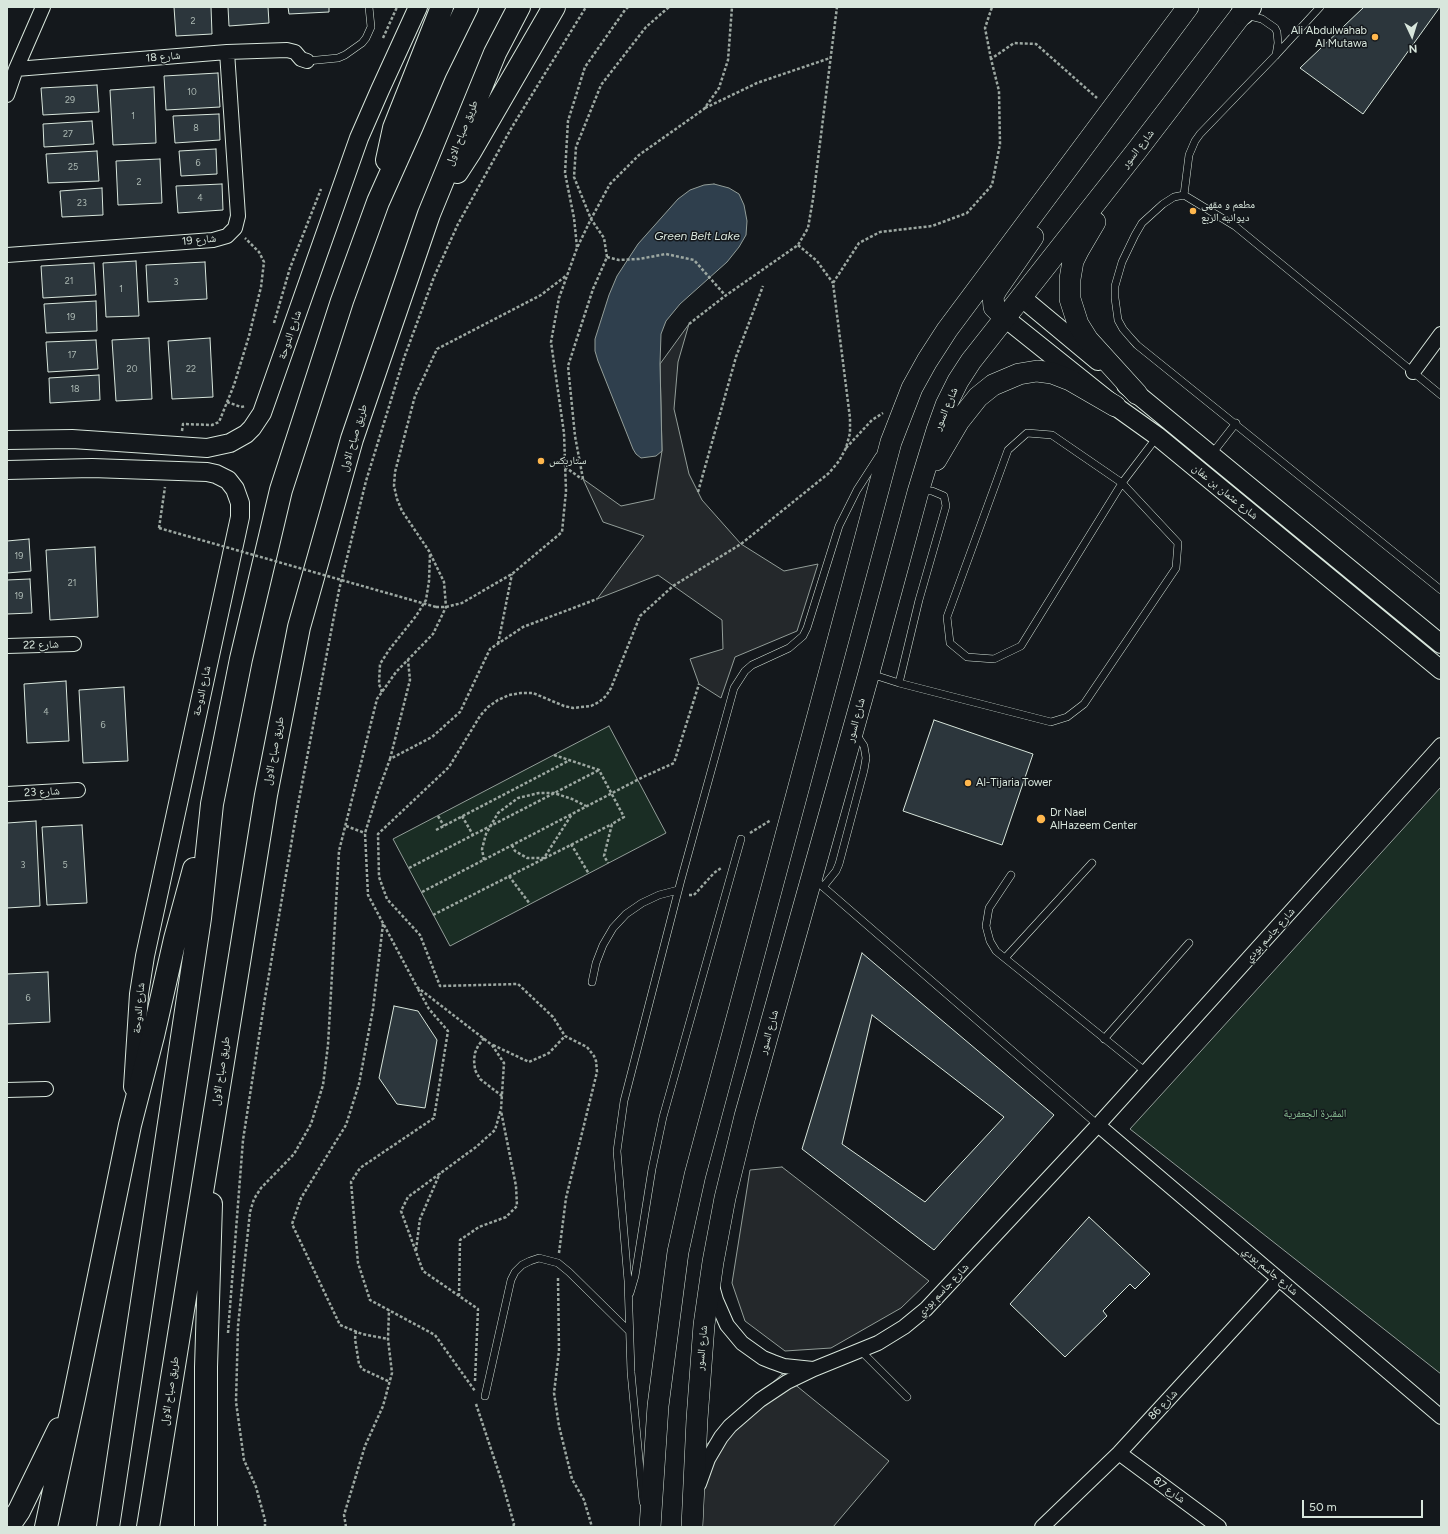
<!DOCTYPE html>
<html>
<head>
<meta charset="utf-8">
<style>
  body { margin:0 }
  #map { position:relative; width:1448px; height:1534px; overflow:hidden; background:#14181c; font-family:Figtree,sans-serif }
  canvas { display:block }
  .frame { position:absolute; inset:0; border:8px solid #d8e6dc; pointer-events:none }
  .north { position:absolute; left:1392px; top:16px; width:40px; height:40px; -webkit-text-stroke:3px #14181c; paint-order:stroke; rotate:176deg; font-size:11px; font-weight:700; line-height:16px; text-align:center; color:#d8e6dc }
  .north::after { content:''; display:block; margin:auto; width:14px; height:18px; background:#d8e6dc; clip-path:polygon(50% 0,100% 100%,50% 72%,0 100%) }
  .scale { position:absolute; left:1302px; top:1500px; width:121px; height:18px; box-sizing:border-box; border:2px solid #d8e6dc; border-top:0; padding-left:5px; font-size:12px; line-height:14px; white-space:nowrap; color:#d8e6dc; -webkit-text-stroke:3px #14181c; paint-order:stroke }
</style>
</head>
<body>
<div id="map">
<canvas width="1448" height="1534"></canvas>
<div class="frame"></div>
<div class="north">N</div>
<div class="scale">50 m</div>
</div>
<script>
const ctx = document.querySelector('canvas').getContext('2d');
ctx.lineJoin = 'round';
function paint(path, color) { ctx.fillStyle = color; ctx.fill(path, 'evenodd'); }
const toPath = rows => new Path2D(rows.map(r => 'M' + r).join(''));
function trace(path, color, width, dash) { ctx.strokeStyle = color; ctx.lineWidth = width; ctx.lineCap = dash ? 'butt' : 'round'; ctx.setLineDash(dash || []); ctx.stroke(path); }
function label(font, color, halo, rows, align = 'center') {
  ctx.font = font + ' Figtree,"Noto Naskh Arabic",sans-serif'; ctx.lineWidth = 3; ctx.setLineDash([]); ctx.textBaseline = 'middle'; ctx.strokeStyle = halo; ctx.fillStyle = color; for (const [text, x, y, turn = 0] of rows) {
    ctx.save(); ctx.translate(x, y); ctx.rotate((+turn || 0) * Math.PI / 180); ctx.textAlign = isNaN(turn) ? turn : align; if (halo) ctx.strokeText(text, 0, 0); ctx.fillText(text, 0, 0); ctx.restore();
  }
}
const green = toPath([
  [609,726,666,833,450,946,393,839,609,726],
  [1441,787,1441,1374,1130,1129,1441,787]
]);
paint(green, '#1a2d24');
trace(green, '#939e99', 1);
const parking = toPath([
  [689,324,678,362,674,409,689,474,702,500,741,544,784,571,818,564,797,631,735,657,721,698,699,684,690,659,723,649,722,620,658,575,597,599,644,536,603,522,583,479,621,506,654,499,662,451,660,364,689,324],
  [782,1167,929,1281,901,1308,831,1348,785,1351,745,1321,732,1283,750,1170,782,1167],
  [782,1374,889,1461,833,1527,697,1527,703,1448,782,1374]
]);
paint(parking, '#24282b');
trace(parking, '#939e99', 1);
const water = toPath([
  [714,184,729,188,739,194,744,205,747,221,746,235,739,247,727,262,680,304,666,321,661,334,660,364,662,451,656,456,641,458,636,454,633,449,598,361,595,351,595,339,609,295,617,276,638,244,678,199,690,190,704,185,714,184]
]);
paint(water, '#2f3f4d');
trace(water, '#939e99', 1);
const building = toPath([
  [174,7,211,7,212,34,176,36,174,7],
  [228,7,268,7,269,23,229,26,228,7],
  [288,7,329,7,329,12,289,14,288,7],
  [1364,7,1440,7,1363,114,1300,68,1364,7],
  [218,73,220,107,166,110,164,76,218,73],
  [97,85,99,112,43,115,41,88,97,85],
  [154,87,156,143,113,145,110,90,154,87],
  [219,114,220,140,175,143,173,116,219,114],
  [92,121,94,144,44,147,43,124,92,121],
  [216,149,217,174,181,176,179,151,216,149],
  [97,151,99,181,48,183,46,154,97,151],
  [160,159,162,203,118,205,116,161,160,159],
  [222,184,223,210,178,213,176,186,222,184],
  [102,188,103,215,62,217,60,191,102,188],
  [136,261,139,316,106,317,103,263,136,261],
  [205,262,207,299,148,302,146,265,205,262],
  [94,263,96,295,43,298,41,266,94,263],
  [96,301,97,331,46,333,44,304,96,301],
  [149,338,152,399,116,401,112,340,149,338],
  [210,338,213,397,172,399,168,341,210,338],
  [96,340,98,369,48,372,46,342,96,340],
  [99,375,100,400,50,403,49,378,99,375],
  [29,539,31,571,7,573,7,541,29,539],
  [95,547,98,617,50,620,46,550,95,547],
  [30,579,32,613,7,614,7,580,30,579],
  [66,681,69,741,27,743,24,684,66,681],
  [124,687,128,761,83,763,79,690,124,687],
  [934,720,1033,754,1002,845,903,811,934,720],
  [36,821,40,906,7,908,7,823,36,821],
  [82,825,87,903,47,905,42,827,82,825],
  [862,953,1054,1115,934,1250,802,1149,862,953],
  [872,1015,1004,1117,925,1202,842,1144,872,1015],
  [48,972,50,1022,7,1024,7,974,48,972],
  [394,1006,418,1011,437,1040,425,1108,397,1104,379,1078,394,1006],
  [1089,1217,1150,1274,1135,1289,1130,1284,1103,1311,1107,1316,1065,1357,1010,1304,1089,1217]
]);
paint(building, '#2c363c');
trace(building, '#d8e6dc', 1);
const service = toPath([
  [1246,15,1262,19,1275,28,1277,32,1278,43,1276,55],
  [307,61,338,58,345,55,362,43,366,38,371,27,369,7],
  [1184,195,1189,155,1195,141,1200,134,1276,55,1320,7],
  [1441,395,1235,226,1184,195,1174,197,1163,204,1142,223,1135,235,1122,262,1115,286,1115,298,1118,320,1123,329,1129,336,1137,345,1441,590],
  [1211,455,1236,423],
  [871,674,899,683,1051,722,1067,717,1084,704,1176,568,1178,543,1122,483,1052,435,1027,433,1008,450,947,617,950,643,967,657,994,659,1021,646,1122,483,1157,437],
  [899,683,919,600,946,506,944,496,932,491,921,491],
  [1011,875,989,908,986,926,990,941,996,951,1146,1072],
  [814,879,1098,1125],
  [823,887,836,871,839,864,864,770,866,758,864,746,856,734],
  [1005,958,1092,863],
  [592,982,596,963,603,945,613,928,626,914,642,903,659,895,678,890],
  [1104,1039,1189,943],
  [630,1293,635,1276,652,1169,663,1117,741,839],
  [861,1351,907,1397],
  [485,1396,511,1280,515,1272,522,1265,530,1261,539,1258,558,1263,569,1272,629,1331],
  [643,1502,631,1372,628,1281,617,1151,624,1101,681,880,734,688,745,671,752,665,789,648,803,636,807,628,839,526,857,490,879,456]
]);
const minor = toPath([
  [16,69,227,52,287,50,295,52,301,59,307,61],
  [7,95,16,69,43,7],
  [7,255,213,240,227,236,235,228,238,216,227,52],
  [1413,372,1441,334],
  [7,646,74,644],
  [7,794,78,790],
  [7,1090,46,1089],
  [1098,1125,1441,1417],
  [712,1286,716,1300,727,1325,742,1343,763,1358,773,1362,784,1366,813,1369],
  [1119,1453,1219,1527],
  [699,1484,708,1459,721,1437,730,1426,760,1400,787,1382,814,1369,878,1343,904,1327,926,1309,1098,1125,1441,745],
  [1042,1527,1119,1453,1279,1279]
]);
const tertiary = toPath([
  [1021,297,1098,361],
  [1005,318,1115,406,1157,436,1441,670],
  [1126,385,1441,644],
  [7,440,72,439,207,448,230,443,246,434,252,428,262,413,359,138,380,90,418,7],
  [7,470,92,468,207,472,216,474,228,480,235,489,240,503,240,517,145,956,139,994,133,1087]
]);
const secondary = toPath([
  [1095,222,1078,251,1073,261,1070,279,1070,299,1078,324,1088,340,1137,394],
  [1005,318,994,307,993,296,997,289,1033,237],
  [936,460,959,421,978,397,993,385,1019,374,1037,371,1052,373,1070,380,1115,406],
  [650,1527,658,1406,678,1252,695,1175,891,442,912,388,927,361,947,330,1188,7],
  [692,1527,697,1419,704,1325,713,1262,725,1198,745,1116,869,673,918,492,937,430,946,405,958,381,971,361,1138,149,1247,7]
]);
const primary = toPath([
  [1242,14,1250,7]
]);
const motorway = toPath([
  [387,160,394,128,442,7],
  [457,172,470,152,554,7],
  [8,1527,19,1511,59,1429],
  [46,1527,74,1398,130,1125,153,1036,175,939,194,869],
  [108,1527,200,918,212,804,241,659,281,490,342,301,378,202,412,126,435,72,467,7],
  [148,1527,266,795,299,627,352,439,429,214,495,53,519,7],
  [206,1527,206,1367,211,1204]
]);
trace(service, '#d8e6dc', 8);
trace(minor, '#d8e6dc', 16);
trace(tertiary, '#d8e6dc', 20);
trace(secondary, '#d8e6dc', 22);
trace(primary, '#d8e6dc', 24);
trace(motorway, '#d8e6dc', 24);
trace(toPath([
  [383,38,397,7],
  [991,59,985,28,992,7],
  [705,108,757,83,830,58],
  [798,245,817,261,833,283],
  [577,247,574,218,565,173,568,121,585,67,625,10,628,7],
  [607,257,619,260,639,259,666,254,694,260,725,295],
  [274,323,290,268,321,189],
  [689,324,725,296,798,245,808,228,813,199,837,7],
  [227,402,241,407,246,406],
  [182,431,183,424,212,425,219,422,234,385,249,336,261,287,264,262,259,252,245,238],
  [846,448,872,420,883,413],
  [565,467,582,479],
  [583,479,575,436,568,366,593,289,607,257,604,238,591,219,574,177,576,147,601,85,646,27,669,7],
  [698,492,736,357,763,286],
  [159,528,165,487],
  [436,607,446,607,462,603,512,574,562,532,566,491,564,433,551,342,559,298,577,248,591,219,610,184,639,155,704,109,719,88,728,60,732,7],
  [498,644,512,574],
  [382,692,379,684,380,664,389,650,416,616,426,600,429,581,430,554],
  [554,755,599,770,624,817,612,824,604,856,608,863],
  [390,759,410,680,408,660],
  [438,816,444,826],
  [462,816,473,835],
  [346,826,365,833],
  [436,830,570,760],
  [750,833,771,820],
  [571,844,589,874],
  [512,845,515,851,527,858,544,858,572,814],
  [484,860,482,849,486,834,498,813,518,798,539,793,554,793,572,799,586,806],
  [409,868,599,770],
  [509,876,530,904],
  [422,892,643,777,674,763,699,684],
  [689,895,694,895,714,873,721,868],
  [433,915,612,824],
  [383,924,373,1009,359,1084,346,1125,301,1198,292,1224,340,1325,362,1334,388,1339],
  [418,989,429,1009,448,1031,434,1118,360,1168,351,1182,358,1263,370,1300,435,1335,475,1391],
  [484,1038,478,1046,475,1053,474,1060,475,1070,480,1079,502,1096],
  [493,1045,529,1062,549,1053,565,1036],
  [416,1250,420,1219,440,1173],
  [559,1253,566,1198,597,1072,596,1061,594,1056,587,1047,565,1036,553,1017,518,984,440,986,420,935,387,899,379,877,378,834,449,767,480,716,488,707,498,700,509,695,521,693,533,693,564,706,573,708,591,706,599,702,606,696,611,688,640,616,673,586,741,544,829,473,839,461,846,448,850,433,850,418,833,283,859,243,880,232,932,226,967,213,992,185,1000,144,999,91,991,59,1014,43,1036,44,1097,98],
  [558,1278,559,1351,554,1393,559,1426,572,1479,584,1500,592,1527],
  [459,1296,460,1240,479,1227,506,1217,517,1206,516,1186,501,1111],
  [356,1331,355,1339,359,1364,362,1369,390,1382],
  [228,1333,243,1140,265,998,297,810,339,590,366,481,404,358,434,277,458,224,512,127,586,7],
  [475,1381,478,1309,423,1271,401,1211,408,1197,476,1147,495,1130,501,1109,504,1063,492,1045,417,987,368,895,365,833,378,792,390,759,432,737,460,712,490,649,523,627,597,599],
  [476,1404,503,1485,514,1524,513,1527],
  [265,1527,265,1520,256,1487,244,1460,236,1402,238,1326,250,1212,254,1199,261,1188,294,1154,311,1124,323,1085,328,1045,339,851,377,699,396,672,433,634,446,607,444,582,429,551,402,511,397,499,394,486,395,472,415,396,437,349,541,295,567,275],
  [346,1527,344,1515,365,1446,383,1406,392,1373,388,1339,389,1310]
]), '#9da8a2', 2.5, [3, 2]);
trace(service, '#14181c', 7);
trace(minor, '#14181c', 14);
trace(tertiary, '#14181c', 18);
trace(secondary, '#14181c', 21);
trace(primary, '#14181c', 22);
trace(motorway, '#14181c', 22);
trace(toPath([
  [159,528,436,607]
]), '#9da8a2', 2.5, [3, 2]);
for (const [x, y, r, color] of [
  [1375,37,4,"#ffb74d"],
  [1193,211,4,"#ffb74d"],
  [541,461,4,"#ffb74d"],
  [968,783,4,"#ffb74d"],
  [1041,819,5,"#ffb74d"]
]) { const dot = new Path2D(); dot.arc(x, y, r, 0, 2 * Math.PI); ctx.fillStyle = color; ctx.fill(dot); trace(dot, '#14181c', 1.5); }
label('9px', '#adbab4', null, [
  ["2",193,21],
  ["10",192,92],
  ["29",70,100],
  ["1",133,116],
  ["8",196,128],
  ["27",68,134],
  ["6",198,163],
  ["25",73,167],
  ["2",139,182],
  ["4",200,198],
  ["23",82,203],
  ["21",69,281],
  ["3",176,282],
  ["1",121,289],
  ["19",71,317],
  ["17",72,355],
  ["20",132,369],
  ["22",191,369],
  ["18",75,389],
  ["19",19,556],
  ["21",72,583],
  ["19",19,596],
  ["4",46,712],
  ["6",103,725],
  ["3",23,865],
  ["5",65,865],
  ["6",28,998]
]);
label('11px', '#d8e6dc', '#14181c', [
  ["Ali Abdulwahab",1367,31,"right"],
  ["Al Mutawa",1367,44,"right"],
  ["مطعم و مقهى",1201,205],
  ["ديوانيه الربع",1201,218],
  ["ستاربكس",549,461],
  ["Al-Tijaria Tower",976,783],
  ["Dr Nael",1050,813],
  ["AlHazeem Center",1050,826]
], 'left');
label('11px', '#d8e6dc', '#14181c', [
  ["شارع 18",163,57,-5],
  ["طريق صباح الاول",462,133,-68],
  ["شارع السور",1138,149,-52],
  ["شارع 19",199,240,-6],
  ["شارع الدوحة",290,335,-71],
  ["شارع السور",946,409,-67],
  ["طريق صباح الاول",354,438,-73],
  ["شارع عثمان بن عفان",1225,492,39],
  ["شارع 22",41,645,-2],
  ["شارع الدوحة",202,691,-78],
  ["شارع السور",856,720,-75],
  ["طريق صباح الاول",274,751,-79],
  ["شارع 23",42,792,-3],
  ["شارع جاسم بودي",1270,935,-48],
  ["شارع الدوحة",139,1008,-85],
  ["شارع السور",769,1032,-74],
  ["طريق صباح الاول",221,1071,-81],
  ["شارع جاسم بودي",1270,1271,40],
  ["شارع جاسم بودي",943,1290,-46],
  ["شارع السور",702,1348,-85],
  ["طريق صباح الاول",170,1391,-81],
  ["شارع 86",1163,1405,-47],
  ["شارع 87",1169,1490,36]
]);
label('11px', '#8ac095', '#14181c', [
  ["المقبرة الجعفرية",1315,1114]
]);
label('italic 12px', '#d8e6dc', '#14181c', [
  ["Green Belt Lake",697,236]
]);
</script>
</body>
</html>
